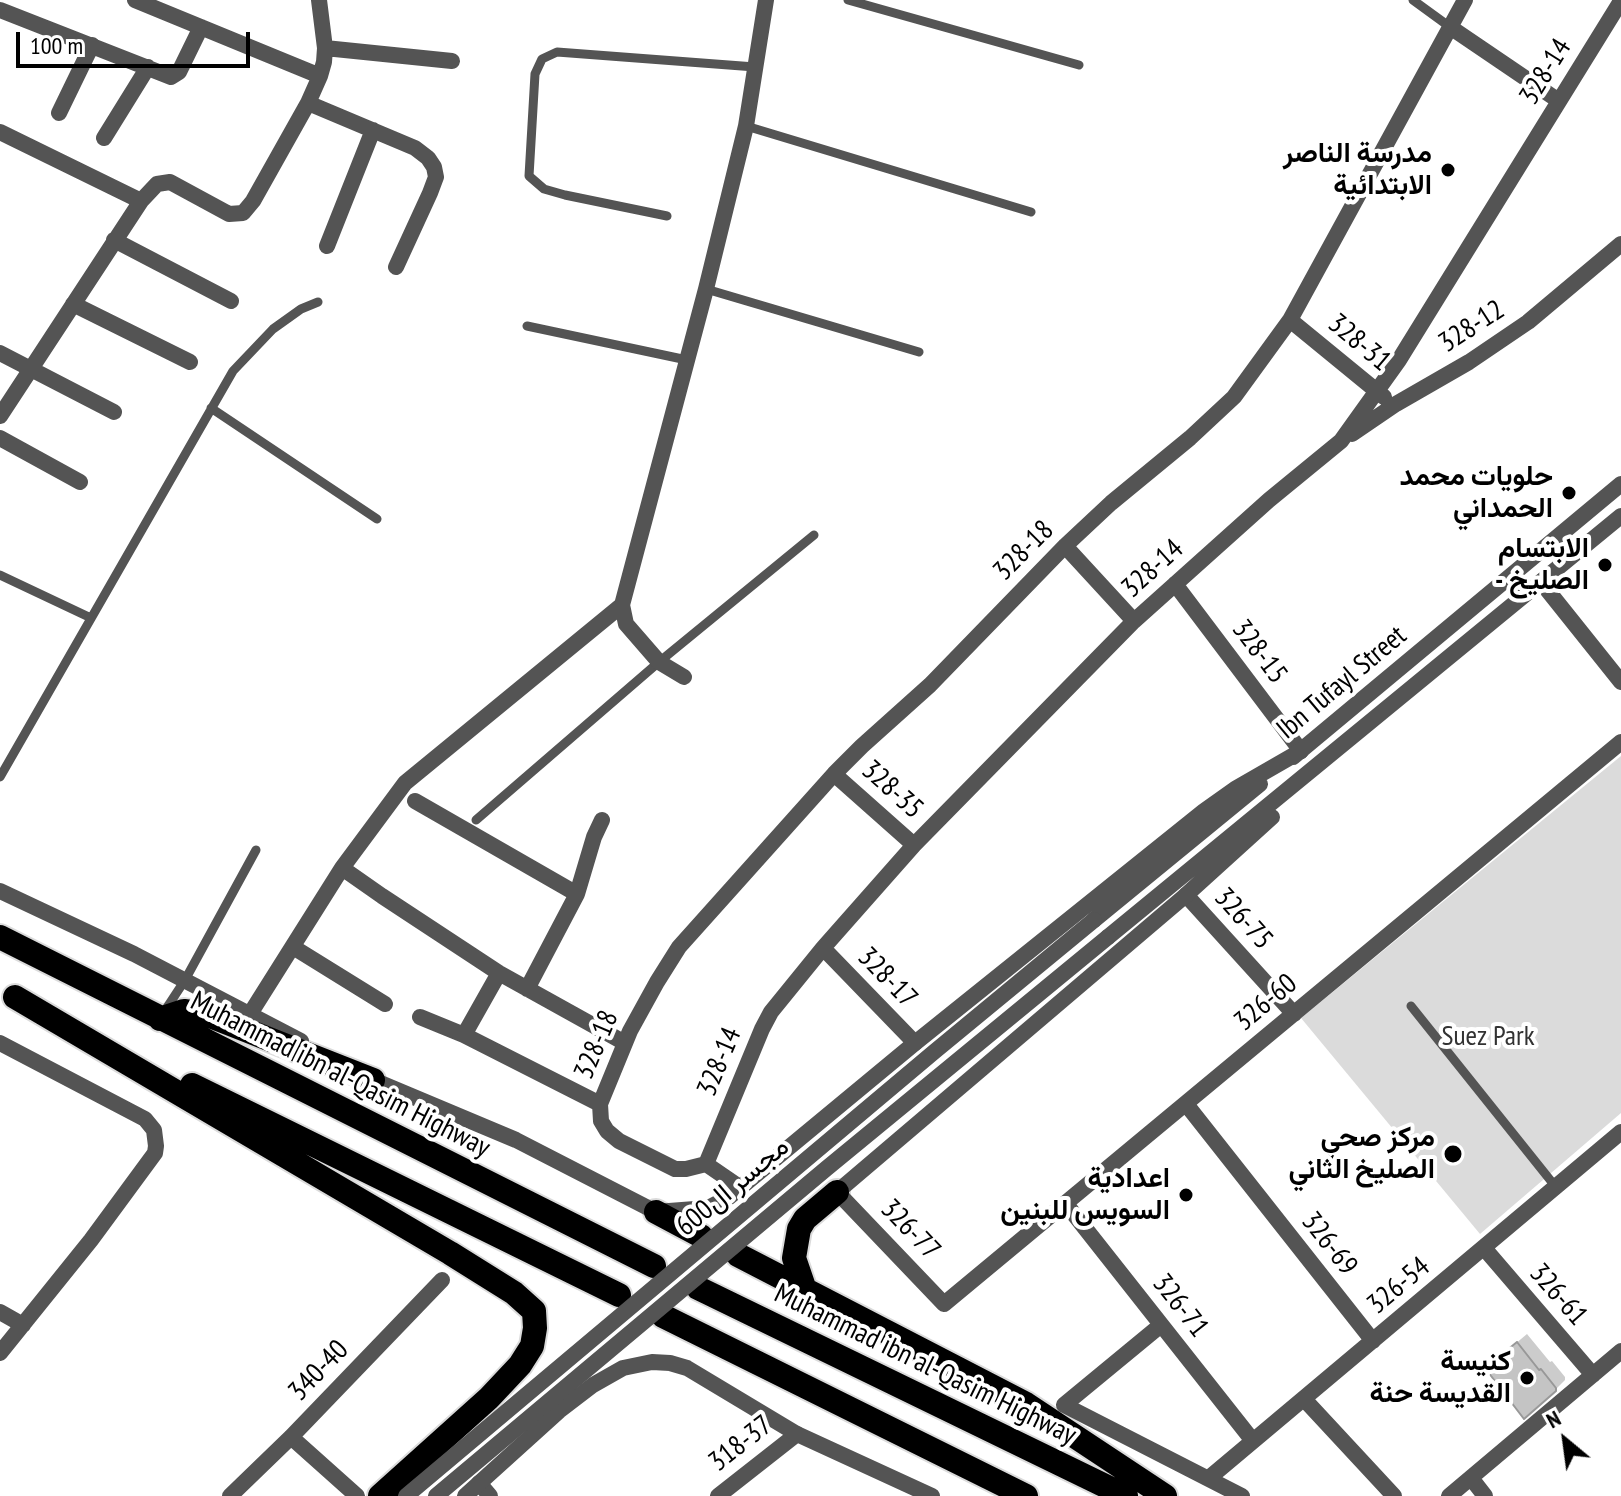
<!DOCTYPE html>
<html>
<head>
<meta charset="utf-8">
<style>
  body { margin:0 }
  #map { position:relative; width:1621px; height:1496px; overflow:hidden; background:#fff; font-family:"PT Sans Narrow",sans-serif }
  canvas { display:block }
  .north { position:absolute; left:1525px; top:1400px; width:80px; height:80px; -webkit-text-stroke:6px #fff; paint-order:stroke; rotate:331deg; font-size:22px; font-weight:700; line-height:32px; text-align:center; color:#000 }
  .north::after { content:''; display:block; margin:auto; width:28px; height:36px; background:#000; clip-path:polygon(50% 0,100% 100%,50% 72%,0 100%) }
  .scale { position:absolute; left:16px; top:32px; width:234px; height:36px; box-sizing:border-box; border:4px solid #000; border-top:0; padding-left:10px; font-size:24px; line-height:28px; white-space:nowrap; color:#000; -webkit-text-stroke:6px #fff; paint-order:stroke }
</style>
</head>
<body>
<div id="map">
<canvas width="1621" height="1496"></canvas>
<div class="north">N</div>
<div class="scale">100 m</div>
</div>
<script>
const ctx = document.querySelector('canvas').getContext('2d');
ctx.lineJoin = 'round';
function paint(path, color) { ctx.fillStyle = color; ctx.fill(path, 'evenodd'); }
const toPath = rows => new Path2D(rows.map(r => 'M' + r).join(''));
function trace(path, color, width, dash) { ctx.strokeStyle = color; ctx.lineWidth = width; ctx.lineCap = dash ? 'butt' : 'round'; ctx.setLineDash(dash || []); ctx.stroke(path); }
function label(font, color, halo, rows, align = 'center') {
  ctx.font = font + ' "PT Sans Narrow",Vazirmatn,sans-serif'; ctx.lineWidth = 8; ctx.setLineDash([]); ctx.textBaseline = 'middle'; ctx.strokeStyle = halo; ctx.fillStyle = color; for (const [text, x, y, turn = 0] of rows) {
    ctx.save(); ctx.translate(x, y); ctx.rotate((+turn || 0) * Math.PI / 180); ctx.textAlign = isNaN(turn) ? turn : align; if (halo) ctx.strokeText(text, 0, 0); ctx.fillText(text, 0, 0); ctx.restore();
  }
}
paint(toPath([
  [1621,756,1621,1113,1480,1234,1301,1018]
]), '#dbdbdb');
paint(toPath([
  [1527,1334,1550,1362,1552,1361,1565,1377,1565,1380,1555,1390,1497,1359]
]), '#0003');
const building = toPath([
  [1517,1342,1539,1370,1541,1369,1556,1388,1556,1391,1524,1419,1485,1368,1517,1342]
]);
paint(building, '#c4c4c4');
trace(building, '#989898', 2);
const motorway = toPath([
  [0,937,654,1266],
  [15,997,450,1253,514,1293,534,1311,535,1328,532,1346,520,1365,489,1398,380,1496],
  [160,1019,184,1011,205,1014,373,1080],
  [192,1085,619,1295],
  [656,1212,701,1236],
  [738,1255,1026,1404,1165,1496],
  [698,1288,1126,1496],
  [805,1290,794,1258,799,1229,805,1219,837,1192],
  [663,1316,1026,1496]
]);
trace(motorway, '#dbdbdb', 28);
trace(toPath([
  [848,0,1079,65],
  [1413,0,1450,27],
  [746,126,1031,212],
  [667,216,565,195,544,189,529,176,535,74,542,59,557,52,755,67],
  [706,289,919,352],
  [527,326,687,360],
  [211,408,377,519],
  [0,575,91,618],
  [0,777,233,371,273,329,301,309,318,302],
  [476,820,659,662,814,535],
  [1411,1006,1555,1186],
  [164,1012,185,980,256,850]
]), '#545454', 9);
trace(toPath([
  [135,0,320,76],
  [0,10,171,77,179,72,201,27],
  [1450,27,1559,101],
  [325,48,452,61],
  [308,103,415,148,428,158,434,167,436,177,430,193,396,267],
  [59,113,92,45],
  [0,132,141,201],
  [104,138,148,67],
  [114,240,231,301],
  [327,246,373,130],
  [73,304,190,362],
  [1290,320,1384,397],
  [0,353,114,412],
  [0,416,141,201,157,184,170,182,229,214,243,213,253,201,308,103,320,76,324,62,325,48,319,0],
  [1352,434,1396,404,1469,362,1528,322,1621,244],
  [0,438,80,482],
  [1065,546,1134,621],
  [1541,582,1621,682],
  [1175,584,1301,751],
  [684,677,659,662,626,624,622,605,706,289,746,126,766,0],
  [834,774,914,845],
  [415,801,577,894,527,989],
  [342,868,382,896,499,973,625,1043],
  [0,891,134,954,301,1041],
  [577,894,594,837,602,820],
  [1186,895,1294,1014],
  [293,947,385,1004],
  [823,948,915,1043],
  [499,973,464,1035,600,1104],
  [250,1014,342,868,405,783,622,605],
  [420,1017,464,1035],
  [0,1043,145,1119,154,1130,156,1146,155,1153,91,1240,0,1353],
  [1186,1104,1373,1341],
  [706,1164,762,1029,771,1012,823,948,914,845,1134,621,1269,500,1341,441,1399,360,1621,1],
  [741,1188,706,1164,686,1169,675,1169,619,1141,607,1131,601,1121,600,1104,630,1031,657,982,679,947,834,774,862,746,930,685,1065,546,1111,503,1190,438,1234,397,1290,320,1465,0],
  [837,1192,944,1304,1621,742],
  [1066,1204,1253,1441],
  [1484,1248,1593,1375],
  [0,1312,23,1325],
  [1161,1325,1064,1405,1242,1496],
  [1304,1399,1394,1496],
  [291,1437,357,1496],
  [1209,1478,1621,1132],
  [1471,1478,1485,1496],
  [479,1483,490,1496],
  [230,1496,291,1437,442,1280],
  [718,1496,797,1434],
  [1449,1496,1621,1351]
]), '#545454', 16);
trace(toPath([
  [1293,757,1621,484],
  [1094,920,1260,784],
  [1108,937,1621,516],
  [373,1080,516,1140,656,1212,708,1208,729,1197,915,1043,1204,811,1235,789,1301,751],
  [837,1192,1186,895,1272,817],
  [465,1496,559,1411,593,1385,623,1368,652,1362,670,1363,687,1368,797,1434,932,1496]
]), '#545454', 16);
trace(motorway, '#000', 24);
trace(toPath([
  [406,1496,934,1052,1094,920],
  [436,1496,827,1168,1108,937]
]), '#545454', 16);
for (const [x, y, r, color] of [
  [1448,170,8,"#000"],
  [1569,493,8,"#000"],
  [1605,565,8,"#000"],
  [1453,1154,10,"#000"],
  [1186,1195,8,"#000"],
  [1527,1378,8,"#000"]
]) { const dot = new Path2D(); dot.arc(x, y, r, 0, 2 * Math.PI); ctx.fillStyle = color; ctx.fill(dot); trace(dot, '#fff', 3); }
label('28px', '#000', '#fff', [
  ["328-14",1546,72,-58],
  ["328-12",1472,327,-33],
  ["328-31",1359,343,40],
  ["328-18",1024,551,-45],
  ["328-14",1153,569,-42],
  ["328-15",1259,652,53],
  ["Ibn Tufayl Street",1342,683,-40],
  ["328-35",892,790,42],
  ["326-75",1243,919,48],
  ["328-17",887,978,46],
  ["326-60",1266,1003,-40],
  ["328-18",597,1045,-67],
  ["328-14",720,1062,-67],
  ["Muhammad ibn al-Qasim Highway",340,1075,27],
  ["مجسر ال600",733,1187,-40],
  ["326-77",910,1230,46],
  ["326-69",1329,1244,52],
  ["326-54",1399,1286,-40],
  ["326-61",1558,1295,49],
  ["326-71",1180,1306,52],
  ["Muhammad ibn al-Qasim Highway",925,1365,26],
  ["340-40",319,1371,-46],
  ["318-37",741,1444,-38]
]);
label('bold 28px', '#000', '#fff', [
  ["مدرسة الناصر",1432,154],
  ["الابتدائية",1432,186],
  ["حلويات محمد",1553,477],
  ["الحمداني",1553,509],
  ["الابتسام",1589,549],
  ["- الصليخ",1589,581],
  ["مركز صحي",1435,1138],
  ["الصليخ الثاني",1435,1170],
  ["اعدادية",1170,1179],
  ["السويس للبنين",1170,1211],
  ["كنيسة",1511,1362],
  ["القديسة حنة",1511,1394]
], 'right');
label('28px', '#323232', '#fff', [
  ["Suez Park",1488,1037]
]);
</script>
</body>
</html>
